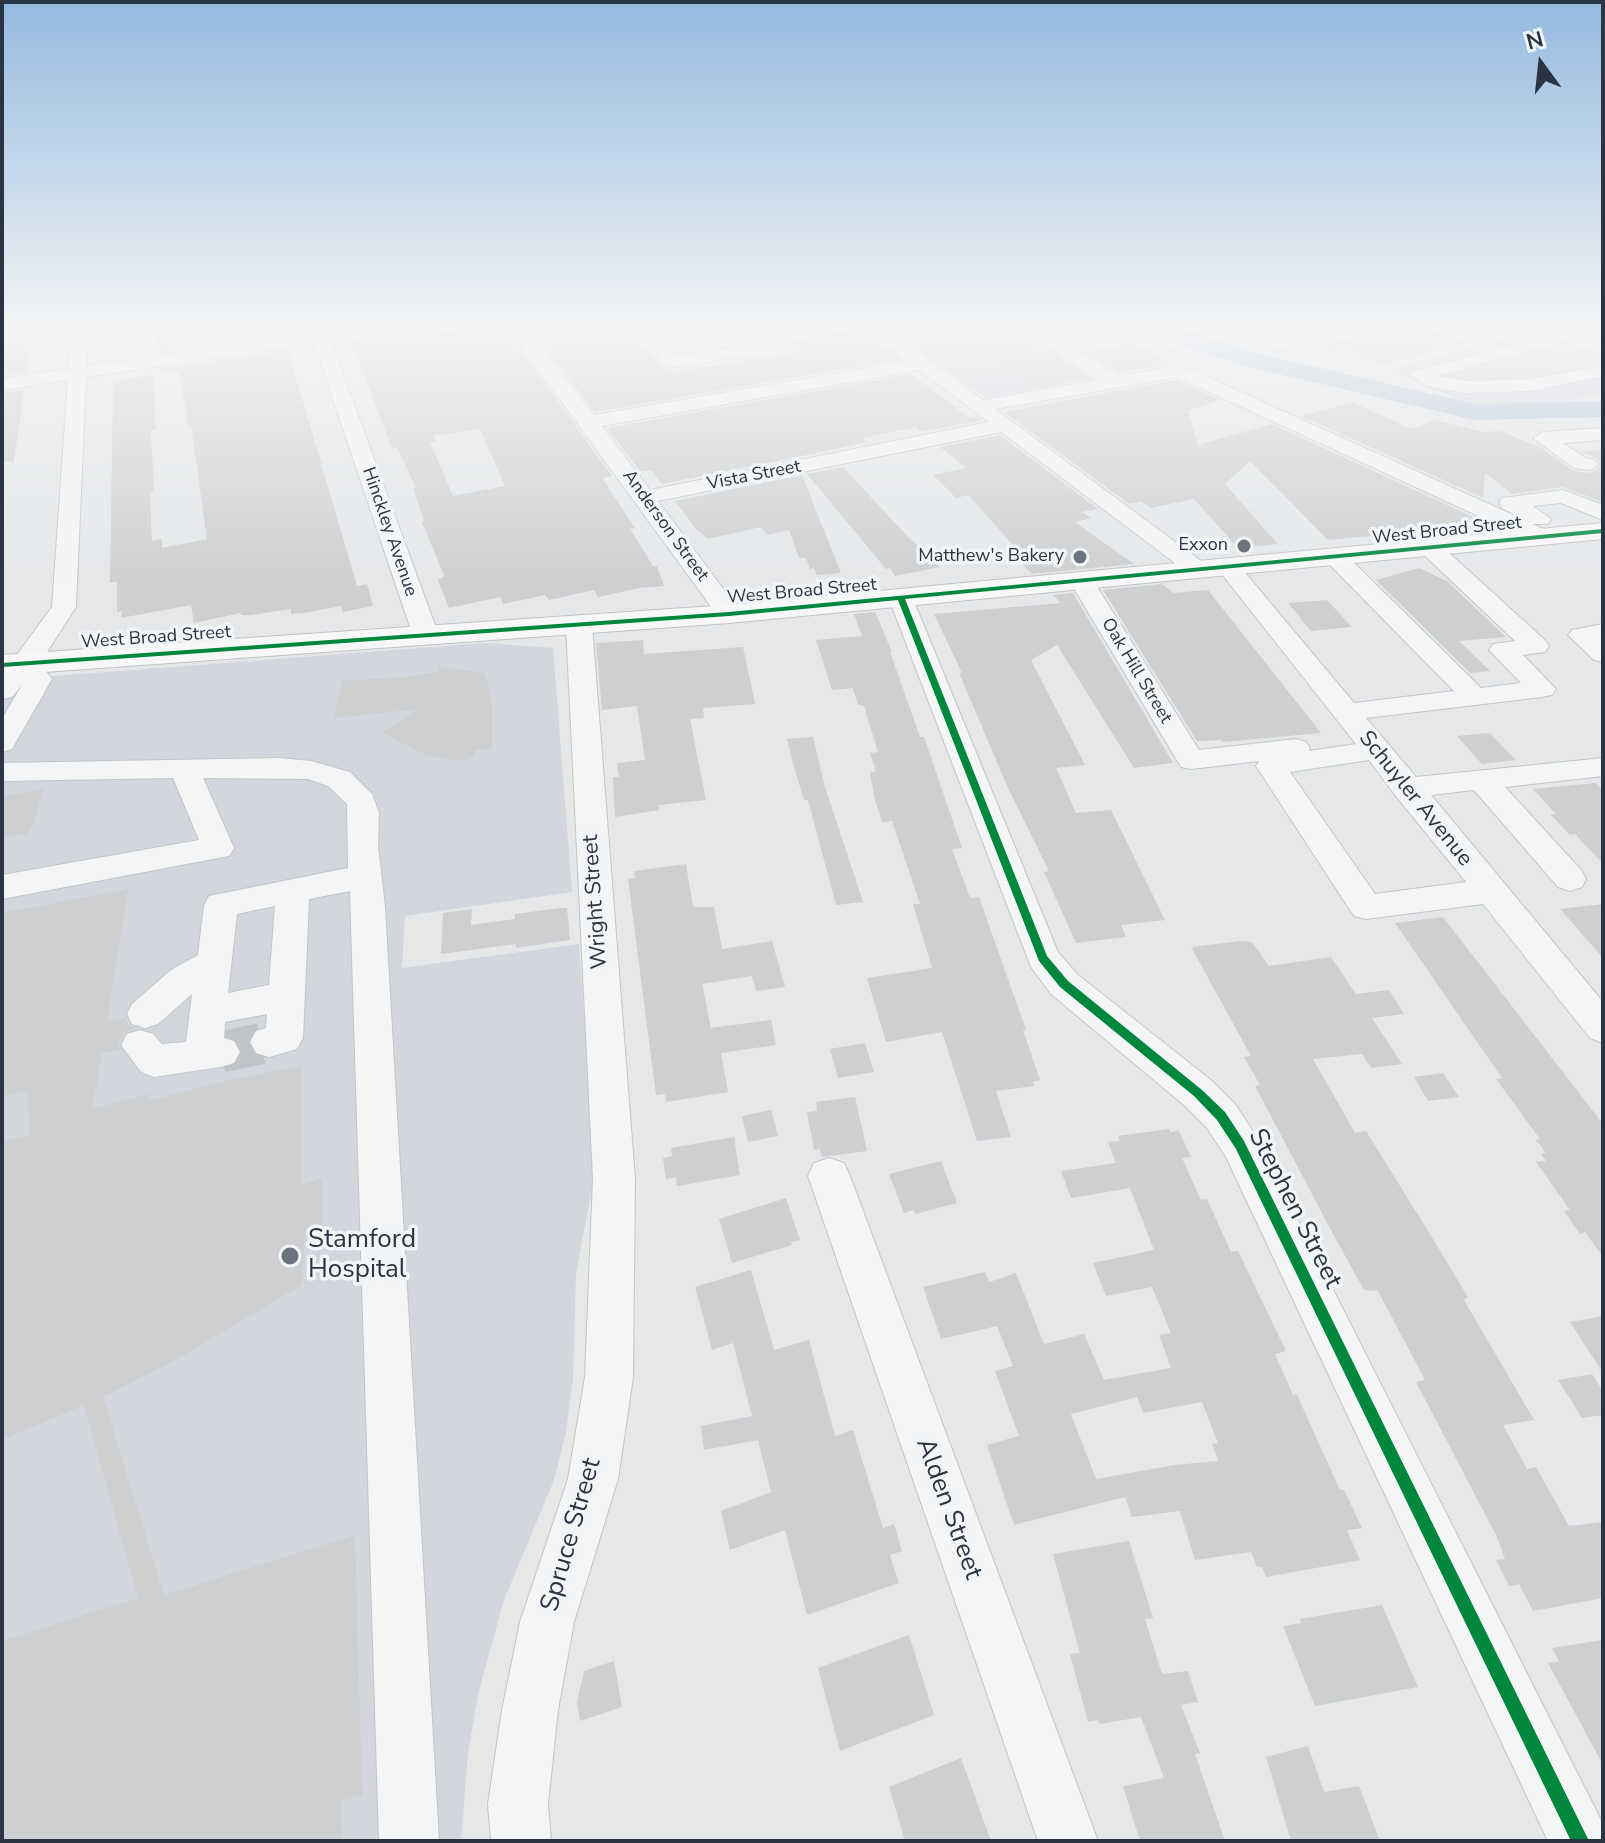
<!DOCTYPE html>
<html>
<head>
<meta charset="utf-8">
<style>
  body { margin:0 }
  #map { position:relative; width:1605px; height:1843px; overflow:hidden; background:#e5e7e9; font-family:"Nunito Sans",sans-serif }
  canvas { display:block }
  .frame { position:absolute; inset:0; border:4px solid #2a3443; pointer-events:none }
  .north { position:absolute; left:1501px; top:24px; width:80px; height:80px; -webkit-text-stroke:6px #f2f5f8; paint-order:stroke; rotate:345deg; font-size:22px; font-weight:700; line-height:32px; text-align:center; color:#2a3443 }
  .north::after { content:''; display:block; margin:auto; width:28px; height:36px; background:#2a3443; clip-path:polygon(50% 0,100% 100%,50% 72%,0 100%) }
</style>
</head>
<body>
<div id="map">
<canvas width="1605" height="1843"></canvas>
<div class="frame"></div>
<div class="north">N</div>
</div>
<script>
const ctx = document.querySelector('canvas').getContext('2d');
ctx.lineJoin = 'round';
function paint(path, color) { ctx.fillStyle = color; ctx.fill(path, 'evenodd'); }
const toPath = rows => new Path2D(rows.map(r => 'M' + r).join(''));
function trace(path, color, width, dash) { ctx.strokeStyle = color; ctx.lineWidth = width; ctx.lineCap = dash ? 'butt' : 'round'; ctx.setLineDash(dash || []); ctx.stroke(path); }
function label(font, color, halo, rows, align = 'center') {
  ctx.font = font + ' "Nunito Sans",sans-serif'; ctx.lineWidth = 7; ctx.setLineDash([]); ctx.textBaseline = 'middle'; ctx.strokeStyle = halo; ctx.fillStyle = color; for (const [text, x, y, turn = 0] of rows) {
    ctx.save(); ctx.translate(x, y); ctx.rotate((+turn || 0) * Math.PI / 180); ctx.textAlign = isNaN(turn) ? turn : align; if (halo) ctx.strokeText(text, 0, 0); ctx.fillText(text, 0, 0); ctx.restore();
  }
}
paint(toPath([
  [885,324,1125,324,1157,335,1073,351,1110,375,986,398],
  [1554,324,1603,324,1603,393,1502,417,1386,370],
  [486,643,553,648,572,892,405,916,402,968,579,944,595,1173,576,1273,573,1378,566,1432,554,1480,504,1600,478,1694,468,1753,461,1841,2,1841,2,680]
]), '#d3d6dc');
paint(toPath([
  [1126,324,1165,324,1260,354,1475,404,1603,401,1603,417,1475,420,1244,366,1129,329,1126,324]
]), '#b3c3d4');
paint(toPath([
  [10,324,35,324,27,372,6,374,7,369,2,370,2,361],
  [153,324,190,324,195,348,159,353],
  [212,324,280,324,283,334,218,344],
  [502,324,612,476,602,478,635,528,630,529,653,566,657,566,664,586,639,588,598,597,594,590,549,600,545,595,503,604,500,597,449,608,438,580,444,576,422,522,424,521,413,489,416,488,397,447,392,448,356,354,352,354,347,342,418,329,419,336],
  [480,429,505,486,453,496,430,442,436,441,434,436],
  [526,324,630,324,629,332,665,368,675,372,800,352,788,341,863,329,901,359,595,412],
  [898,324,991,324,1048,356,1056,355,1089,378,1035,388,977,349,930,357,888,326],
  [1270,324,1313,324,1321,327,1287,335,1269,327],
  [1416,324,1468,343,1382,365,1343,349,1327,353,1312,346],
  [1133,342,1170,364,1118,373,1083,351],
  [288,350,357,586,367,584,373,606,343,612,341,606,304,613,291,614,291,609,251,615,241,615,241,613,194,623,191,605,121,618,122,611,117,612,117,581,110,583,113,381,153,375,156,430,151,431,154,490,150,494,152,541,162,539,162,548,207,539,191,425,188,425,179,370,162,372,162,369],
  [911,374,971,419,978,417,982,420,922,432,916,427,862,438,866,442,827,451,662,484,652,471,640,471,607,428],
  [1177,380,1220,400,1188,411,1198,445,1272,424,1482,521,1482,526,1328,540,1250,461,1225,484,1278,544,1238,548,1194,499,1151,508,1141,502,1129,504,1004,412],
  [24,390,14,462,2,461,2,393],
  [1352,402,1411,429,1435,420,1482,432,1500,431,1540,447,1574,471,1588,473,1597,470,1601,464,1597,458,1582,452,1603,450,1603,502,1563,487,1512,494,1485,473,1483,498,1301,416],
  [1000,435,1098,509,1082,512,1091,518,1075,522,1134,564,1032,574,1009,551,1016,550,1015,547,968,495,956,498,933,475,966,468,940,447],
  [843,467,909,538,940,567,895,576,890,568,886,569,807,474],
  [802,475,841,573,817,575,814,568,810,569,806,558,799,558,789,530,767,535,761,527,708,539,697,530,675,501],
  [1419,568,1447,581,1506,637,1459,641,1490,671,1470,673,1376,580],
  [1162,584,1174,593,1208,590,1321,733,1223,742,1221,740,1197,741,1103,590],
  [1073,593,1173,763,1134,768,1057,645,1031,660,1085,765,1056,768,1076,813,1111,810,1165,920,1121,925,1126,937,1076,943,1044,872,1049,871,1008,788,959,673,962,673,934,614,1061,603,1053,595],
  [1327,600,1352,627,1311,631,1288,603],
  [875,612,892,652,890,652,920,737,924,737,962,848,952,849,970,898,979,897,1026,1030,1023,1030,1040,1080,1033,1082,1034,1086,996,1091,1011,1137,977,1141,942,1032,886,1042,867,978,932,968,913,904,920,904,892,821,882,822,875,800,870,773,876,771,870,753,878,752,864,706,858,705,853,688,832,690,816,640,862,636,854,614],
  [643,640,644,654,743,647,755,704,703,708,704,718,690,719,706,800,659,805,659,810,615,817,613,777,619,777,617,763,645,760,637,706,602,710,596,643],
  [439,667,485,673,492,705,492,750,475,750,475,757,463,761,428,756,382,733,417,709,334,718,342,681,404,677,439,672],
  [1490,733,1516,760,1482,764,1457,736],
  [813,737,825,787,863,902,836,905,808,800,804,800,794,767,787,739],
  [1596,783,1603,790,1603,864,1575,834,1570,835,1550,814,1556,814,1533,789],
  [43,789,33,825,26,834,2,838,2,796],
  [686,864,693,907,714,907,722,949,772,941,785,987,756,991,752,976,702,984,711,1028,771,1020,776,1045,721,1053,728,1092,666,1102,665,1094,656,1095,628,879,635,878,634,871],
  [128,889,107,1022,126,1018,129,1025,136,1028,124,1033,118,1044,121,1050,102,1053,92,1109,149,1094,149,1101,221,1082,301,1066,301,1185,322,1178,322,1234,304,1238,302,1285,172,1362,103,1397,164,1595,355,1535,362,1795,341,1801,342,1841,2,1841,2,1641,138,1598,84,1405,2,1440,2,1141,30,1135,27,1091,2,1096,2,913],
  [1603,904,1603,958,1560,909],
  [560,908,567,908,570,940,516,948,516,944,441,954,443,913,472,909,471,925,515,919,515,914],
  [1443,917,1603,1124,1603,1257,1585,1232,1580,1234,1564,1211,1570,1210,1536,1162,1546,1161,1541,1154,1546,1153,1536,1140,1540,1139,1496,1079,1502,1078,1395,923],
  [1241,941,1252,942,1269,966,1331,957,1356,994,1389,990,1404,1014,1372,1018,1402,1064,1371,1068,1362,1054,1313,1059,1355,1133,1366,1131,1431,1236,1468,1297,1464,1300,1534,1420,1503,1425,1527,1469,1536,1467,1569,1526,1603,1522,1603,1598,1533,1611,1519,1584,1509,1586,1496,1560,1505,1559,1496,1535,1416,1382,1425,1380,1378,1291,1364,1290,1333,1234,1255,1086,1260,1085,1244,1057,1251,1056,1191,947],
  [865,1043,874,1072,838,1078,830,1049],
  [1443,1073,1459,1097,1428,1101,1414,1077],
  [855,1097,867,1151,822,1157,820,1149,814,1150,807,1112,817,1111,816,1102],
  [771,1110,778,1136,748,1142,742,1116],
  [1169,1129,1170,1132,1179,1131,1191,1157,1182,1158,1201,1200,1207,1199,1231,1252,1238,1251,1286,1351,1275,1354,1293,1395,1297,1395,1340,1490,1344,1490,1362,1528,1347,1530,1360,1560,1266,1577,1262,1567,1257,1567,1251,1552,1195,1560,1180,1511,1132,1517,1125,1497,1014,1525,987,1445,1019,1436,995,1371,1013,1366,997,1326,941,1339,923,1287,985,1272,989,1282,1016,1273,1044,1344,1084,1334,1104,1380,1171,1368,1159,1335,1171,1333,1152,1287,1106,1296,1093,1263,1154,1250,1130,1188,1071,1198,1061,1171,1116,1163,1108,1142,1120,1141,1118,1136],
  [1137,1397,1143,1413,1202,1402,1218,1443,1212,1444,1218,1461,1175,1465,1096,1479,1071,1414],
  [734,1137,740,1175,677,1186,676,1177,666,1179,663,1158,672,1156,671,1148],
  [941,1161,957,1203,915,1214,913,1210,904,1213,889,1174],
  [786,1198,800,1240,791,1242,792,1245,732,1263,719,1219],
  [751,1270,774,1350,809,1340,835,1436,853,1430,883,1528,894,1524,902,1551,890,1555,899,1583,807,1615,785,1530,730,1550,721,1511,771,1492,758,1440,704,1450,701,1426,752,1416,733,1343,712,1350,695,1287],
  [1603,1316,1603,1373,1570,1322],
  [1592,1374,1603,1391,1603,1415,1582,1418,1558,1380],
  [1129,1541,1153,1618,1145,1619,1162,1674,1188,1671,1198,1702,1181,1705,1200,1753,1195,1754,1225,1841,1140,1841,1123,1786,1164,1778,1141,1717,1100,1724,1098,1720,1088,1722,1070,1654,1080,1653,1053,1554],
  [1382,1605,1418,1687,1315,1706,1283,1626,1301,1623,1300,1619],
  [909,1635,934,1715,840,1751,818,1668],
  [1603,1640,1603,1765,1548,1663,1559,1661,1552,1648],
  [614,1661,622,1707,580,1721,577,1702,584,1671],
  [1308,1746,1324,1792,1359,1786,1380,1841,1291,1841,1266,1757],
  [961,1758,991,1841,905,1841,889,1787]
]), '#cdcfd1');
trace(toPath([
  [221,1052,269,1042]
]), '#c0c3c8', 41, [41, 21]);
const minor = toPath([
  [72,324,88,324,87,366,199,350,193,324,209,324,216,347,375,324,420,324,412,329,331,341,439,636,435,641,426,644,417,641,413,636,314,343,86,377,76,607,40,663,52,679,12,749,2,752,2,719,22,685,12,697,2,699,2,675,52,607,68,380,2,390,2,378,68,369,72,324],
  [505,324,522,324,594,415,908,361,861,324,880,324,983,400,1097,380,1016,324,1036,324,1117,376,1179,366,1185,367,1531,523,1502,508,1499,503,1502,498,1563,490,1603,505,1603,520,1561,503,1533,506,1551,519,1548,524,1532,524,1553,533,1556,538,1553,543,1537,543,1177,377,995,409,1208,566,1212,571,1208,576,1192,576,1001,432,658,501,742,614,738,619,729,622,720,619,505,324],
  [919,370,989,422,650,490,602,426,919,370],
  [704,324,753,324,778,347,769,352,673,367,667,366,631,330,639,325,652,333,704,324],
  [737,328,755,344,677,356,662,342,737,328],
  [1348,324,1379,324,1377,328,1277,351,1268,346,1271,342,1348,324],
  [1440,324,1464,324,1474,329,1477,328,1474,324,1494,324,1500,330,1498,334,1473,339,1440,324],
  [1596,324,1603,324,1603,333,1585,337,1603,345,1603,356,1566,341,1436,376,1467,381,1532,379,1603,366,1603,376,1532,391,1467,393,1427,386,1411,375,1414,371,1596,324],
  [1603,428,1603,440,1563,443,1586,458,1595,460,1598,464,1595,468,1588,470,1574,468,1533,438,1543,432,1603,428],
  [1431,542,1439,544,1545,640,1549,646,1545,652,1523,655,1556,689,1552,695,1542,697,1366,718,1416,777,1603,758,1603,776,1505,787,1582,871,1586,879,1582,887,1570,891,1558,887,1474,790,1431,795,1603,1002,1603,1043,1590,1038,1483,904,1366,919,1354,916,1256,766,1259,761,1191,769,1181,767,1070,582,1073,577,1091,577,1199,750,1296,739,1306,742,1310,748,1309,751,1356,744,1217,568,1221,563,1229,561,1237,563,1354,703,1454,691,1328,563,1324,558,1328,553,1336,551,1344,553,1481,688,1521,683,1489,650,1493,644,1515,641,1423,554,1419,549,1423,544,1431,542],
  [1369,760,1395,795,1466,882,1375,894,1290,772,1369,760],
  [901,592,910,594,913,599,1058,952,1077,974,1212,1081,1235,1104,1254,1133,1601,1820,1603,1841,1548,1841,1226,1157,1207,1128,1184,1105,1051,994,1031,967,889,599,892,594,901,592],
  [579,617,588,620,592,625,635,1179,633,1377,618,1479,574,1622,558,1710,548,1804,551,1841,491,1841,488,1804,502,1710,520,1622,568,1479,585,1377,593,1179,566,625,570,620,579,617],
  [1603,624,1602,640,1603,662,1594,660,1568,635,1572,630,1603,624],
  [279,758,311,761,350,772,372,794,379,813,378,846,385,907,439,1841,379,1841,350,891,309,899,303,1038,297,1049,269,1057,256,1053,250,1042,256,1031,266,1028,267,1014,225,1022,224,1038,234,1041,240,1052,234,1063,221,1067,154,1077,141,1072,121,1045,127,1034,140,1030,153,1034,162,1044,186,1042,192,994,158,1024,145,1028,132,1024,127,1014,132,1004,171,970,198,955,204,905,209,896,348,868,347,804,328,786,308,779,203,778,234,848,229,856,2,899,2,875,199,840,173,778,2,781,2,763,279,758],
  [275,906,269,985,228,993,237,914,275,906],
  [829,1158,844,1163,850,1176,1098,1841,1038,1841,808,1176,814,1163,829,1158]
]);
const major = toPath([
  [1603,523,1603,539,729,623,2,675,2,655,729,605,1603,523]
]);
trace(minor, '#c3c5c7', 2);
trace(major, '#c1c4c7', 2);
trace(toPath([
  [1117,324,1151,336,1173,352]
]), '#c3c5c9', 3, [3, 3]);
paint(minor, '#f3f5f6');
paint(major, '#f7f7f7');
paint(toPath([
  [1603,529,1603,533,905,599,1047,956,1068,981,1202,1090,1225,1112,1244,1141,1589,1841,1571,1841,1236,1149,1217,1120,1194,1096,1060,987,1039,961,898,600,729,616,2,667,2,663,729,612,1603,529]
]), '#00873e');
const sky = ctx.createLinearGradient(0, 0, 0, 582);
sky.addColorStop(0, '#93bae0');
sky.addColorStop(0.56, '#f3f4f5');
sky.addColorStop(1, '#f3f4f500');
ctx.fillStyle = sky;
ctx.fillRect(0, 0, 1605, 582);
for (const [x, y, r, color] of [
  [1244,546,8,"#6b737d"],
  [1080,557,8,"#6b737d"],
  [290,1256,10,"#6b737d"]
]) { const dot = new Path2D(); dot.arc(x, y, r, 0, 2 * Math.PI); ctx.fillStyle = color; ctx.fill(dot); trace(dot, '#f2f5f8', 3); }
label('18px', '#2a3443', '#f2f5f8', [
  ["Vista Street",754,476,-11],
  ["Anderson Street",665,526,54],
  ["West Broad Street",1447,531,-6],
  ["Hinckley Avenue",389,532,71],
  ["West Broad Street",802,592,-5],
  ["West Broad Street",156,638,-4],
  ["Oak Hill Street",1136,671,59]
]);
label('18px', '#2a3443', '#f2f5f8', [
  ["Exxon",1228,546],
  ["Matthew's Bakery",1064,557]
], 'right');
label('22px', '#2a3443', '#f2f5f8', [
  ["Schuyler Avenue",1415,799,51],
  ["Wright Street",596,902,-94]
]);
label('26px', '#2a3443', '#f2f5f8', [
  ["Stephen Street",1294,1209,63],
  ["Alden Street",948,1509,70],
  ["Spruce Street",572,1535,-74]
]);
label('26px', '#2a3443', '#f2f5f8', [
  ["Stamford",308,1241],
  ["Hospital",308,1271]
], 'left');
</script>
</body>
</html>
